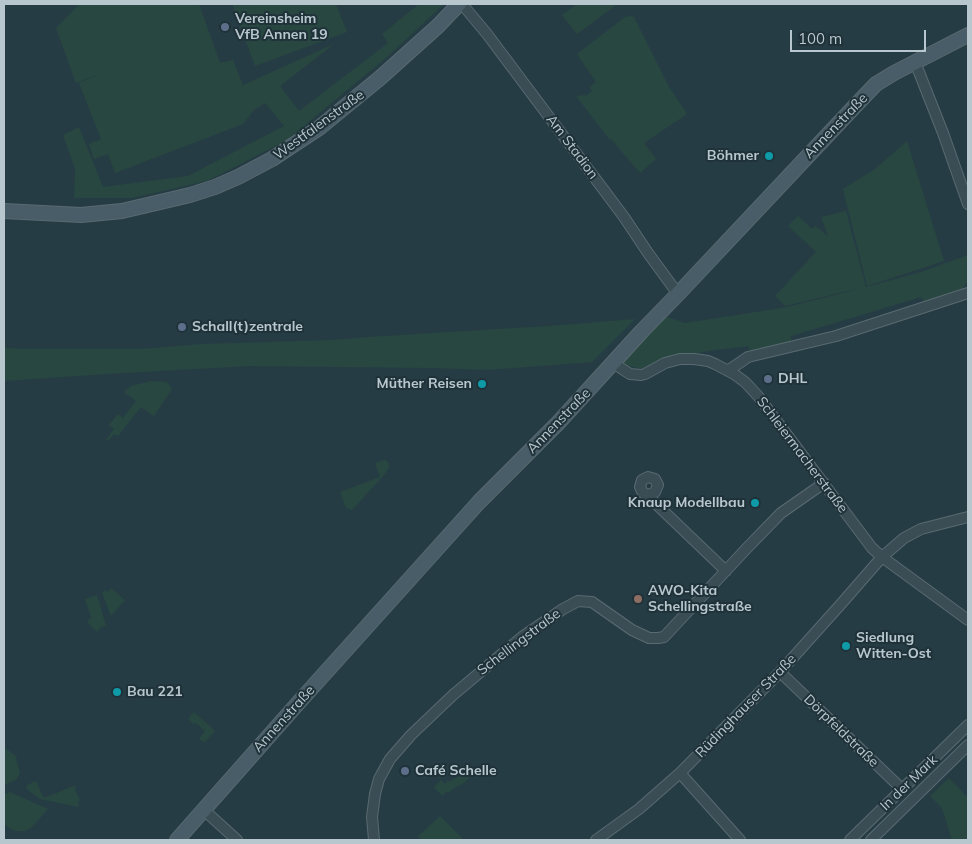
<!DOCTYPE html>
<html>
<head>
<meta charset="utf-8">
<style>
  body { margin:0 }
  #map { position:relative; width:972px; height:844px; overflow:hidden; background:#263c44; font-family:Mulish,sans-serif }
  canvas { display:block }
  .frame { position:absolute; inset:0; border:5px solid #b8c7cd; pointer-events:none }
  .scale { position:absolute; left:790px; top:30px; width:136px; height:22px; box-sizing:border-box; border:2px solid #b8c7cd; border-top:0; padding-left:6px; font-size:15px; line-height:18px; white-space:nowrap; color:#b8c7cd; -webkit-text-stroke:4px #1f3239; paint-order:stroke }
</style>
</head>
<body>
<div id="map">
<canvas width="972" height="844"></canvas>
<div class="frame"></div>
<div class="scale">100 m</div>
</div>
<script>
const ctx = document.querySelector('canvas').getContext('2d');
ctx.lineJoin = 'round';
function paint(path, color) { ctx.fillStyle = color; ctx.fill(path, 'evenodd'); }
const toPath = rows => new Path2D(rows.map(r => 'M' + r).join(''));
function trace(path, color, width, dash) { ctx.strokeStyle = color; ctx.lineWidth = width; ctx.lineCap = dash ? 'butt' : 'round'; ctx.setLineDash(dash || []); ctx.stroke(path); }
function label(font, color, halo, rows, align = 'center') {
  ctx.font = font + ' Mulish,sans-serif'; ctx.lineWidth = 4; ctx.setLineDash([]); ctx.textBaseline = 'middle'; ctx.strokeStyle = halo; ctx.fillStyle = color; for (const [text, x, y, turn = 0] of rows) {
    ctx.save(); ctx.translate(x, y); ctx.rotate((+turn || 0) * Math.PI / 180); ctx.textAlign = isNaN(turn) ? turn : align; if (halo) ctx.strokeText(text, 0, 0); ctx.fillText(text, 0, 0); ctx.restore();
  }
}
paint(toPath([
  [79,4,199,4,220,63,233,60,243,85,334,44,280,86,299,111,388,43,382,34,419,4,444,4,387,57,287,140,207,181,132,198,74,198,75,169,63,135,79,127,103,187,188,176,284,126,265,103,254,110,243,124,115,173,108,154,94,159,89,144,101,139,79,83,103,73,76,83,56,28],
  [232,4,336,4,347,32,255,66],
  [577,4,614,4,615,6,577,34,562,15],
  [630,16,634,17,669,87,687,114,644,143,656,159,640,173,611,139,609,139,576,96,587,95,592,91,590,87,596,82,577,54,625,17],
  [907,141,944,261,867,286,843,189,875,169],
  [846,211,866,287,921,272,968,255,968,281,961,290,924,302,921,297,791,336,791,343,751,352,748,346,708,351,663,360,642,369,622,364,664,316,685,323,782,308,824,298,865,287,785,306,775,296,816,252,788,226,798,216,812,229,815,226,828,236,821,217],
  [635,319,592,362,487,370,434,368,250,366,106,374,4,381,4,348,30,349,141,349,203,344,334,340,369,337,564,325],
  [152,381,167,382,172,389,154,416,141,407,118,436,114,434,108,441,106,440,114,429,109,425,118,414,123,418,136,401,124,392,131,386],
  [385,460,388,462,389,467,384,475,352,510,346,508,340,492,380,477,375,463],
  [111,588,125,600,111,616,102,593,106,590,108,592],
  [97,595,106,626,101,627,97,632,87,622,91,617,85,599],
  [194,712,215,731,205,742,199,739,205,731,196,723,194,724,188,719],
  [4,747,17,757,16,760,20,773,16,780,4,785],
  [466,773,470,777,464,783,454,788,449,793,447,791,442,796,434,787,441,780,445,784,448,780,450,782,453,779],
  [949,778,968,798,968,840,952,840,942,808,930,796],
  [36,781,44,798,76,785,75,790,80,800,78,802,79,807,40,799,27,789,27,785],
  [10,792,48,809,32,827,25,831,14,831,4,824,4,795],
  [440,816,462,838,460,840,421,840,418,836]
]), '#294741');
const street = toPath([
  [462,4,487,34,624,217,648,253,678,294],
  [915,62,943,133,968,204],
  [613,363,630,374,641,375,645,374,665,363,680,359,694,359,708,361,715,364,734,374,745,382,758,396,872,548,882,557,968,620],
  [729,370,748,357,836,336,968,293],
  [649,495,655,492,658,485,655,479,648,477,642,480,640,487,643,493,649,495,654,502,726,571],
  [780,672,902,789],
  [680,773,740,840],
  [204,810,237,840],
  [374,840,372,817,375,794,379,779,390,759,411,735,453,695,522,637,563,609,578,601,592,602,632,630,649,638,658,638,664,637,746,549,781,513,824,483],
  [596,840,639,809,680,773,780,672,841,604,882,557,904,538,921,529,968,517],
  [850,840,968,725],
  [871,840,968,745]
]);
const secondary = toPath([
  [4,211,81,215,122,211,190,195,215,187,238,177,272,159,319,128,380,78,438,26,459,4],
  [177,840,299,702,479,502,558,423,642,331,678,294,854,107,876,84,894,73,968,35]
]);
trace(street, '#596a71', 12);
trace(secondary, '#596a71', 16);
trace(street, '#3b4d54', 10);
trace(secondary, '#485d67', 14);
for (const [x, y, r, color] of [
  [225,27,5,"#5c6f8a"],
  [769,156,5,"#0f9aa8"],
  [182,327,5,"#5c6f8a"],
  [768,379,5,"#5c6f8a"],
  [482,384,5,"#0f9aa8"],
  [755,503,5,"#0f9aa8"],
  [638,599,5,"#8d6e63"],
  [846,646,5,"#0f9aa8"],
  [117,692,5,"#0f9aa8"],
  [405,771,5,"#5c6f8a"]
]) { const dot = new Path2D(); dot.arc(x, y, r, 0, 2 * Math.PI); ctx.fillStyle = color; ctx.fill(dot); trace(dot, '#1f3239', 2); }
label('bold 14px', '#b8c7cd', '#1f3239', [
  ["Vereinsheim",235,19],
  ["VfB Annen 19",235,35],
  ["Böhmer",759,156,"right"],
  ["Schall(t)zentrale",192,327],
  ["DHL",778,379],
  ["Müther Reisen",472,384,"right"],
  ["Knaup Modellbau",745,503,"right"],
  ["AWO-Kita",648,591],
  ["Schellingstraße",648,607],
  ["Siedlung",856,638],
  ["Witten-Ost",856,654],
  ["Bau 221",127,692],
  ["Café Schelle",415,771]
], 'left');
label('14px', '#b8c7cd', '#1f3239', [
  ["Westfalenstraße",319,125,-36],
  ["Annenstraße",836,126,-46],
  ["Am Stadion",572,147,53],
  ["Annenstraße",559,421,-46],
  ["Schleiermacherstraße",802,455,53],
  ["Schellingstraße",519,642,-37],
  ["Rüdinghauser Straße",746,706,-46],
  ["Annenstraße",284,719,-48],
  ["Dörpfeldstraße",841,731,44],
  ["In der Mark",909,783,-44]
]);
</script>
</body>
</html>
